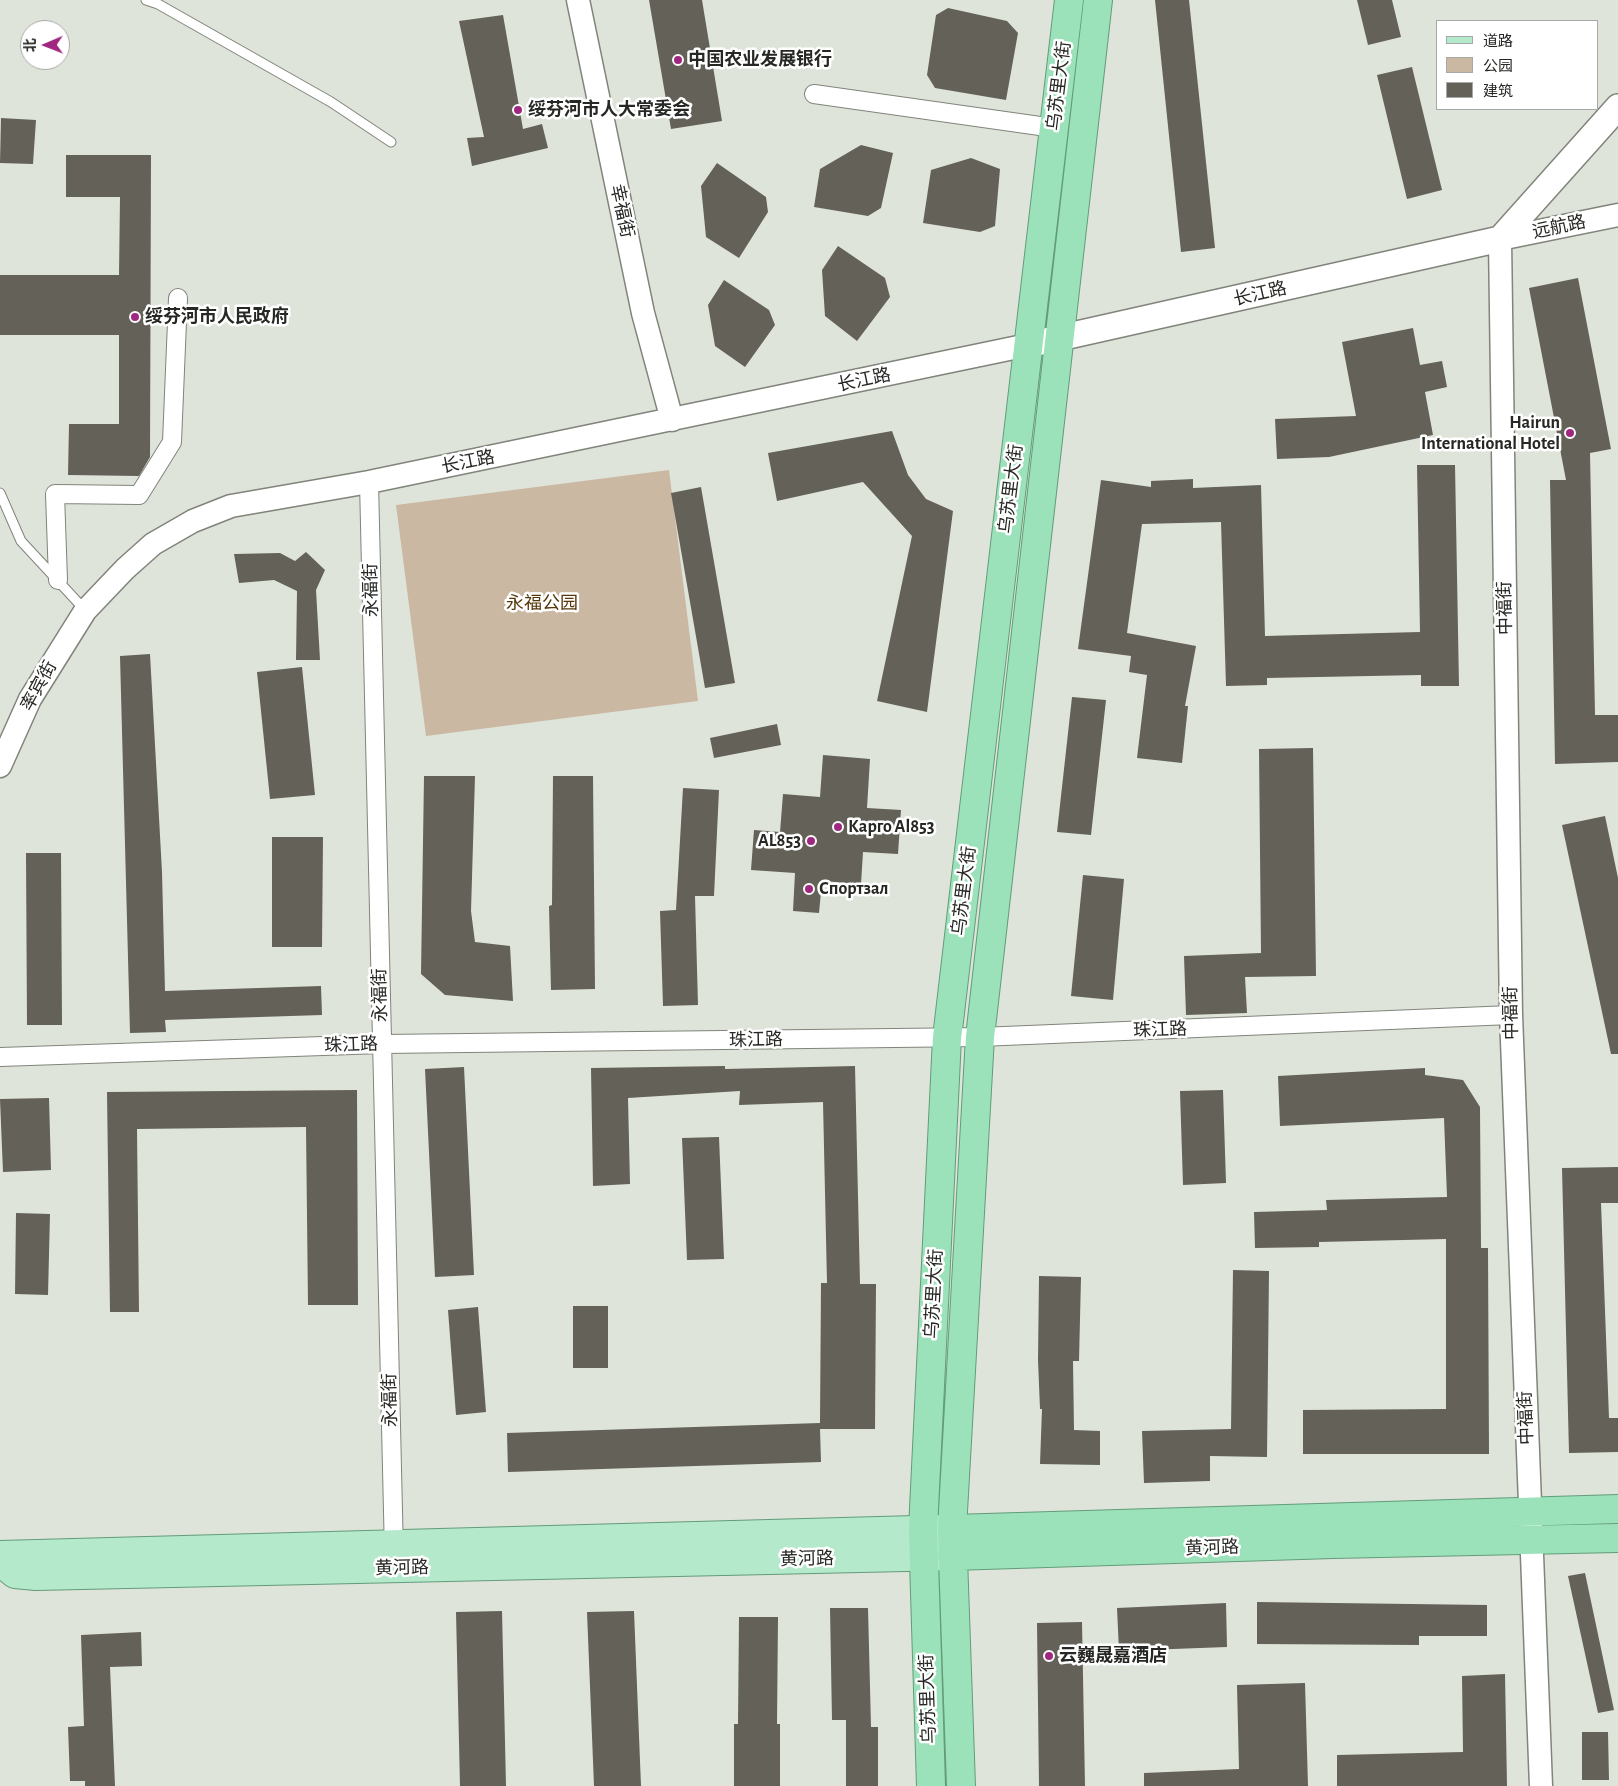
<!DOCTYPE html>
<html>
<head>
<meta charset="utf-8">
<style>
  body { margin:0 }
  #map { position:relative; width:1618px; height:1786px; overflow:hidden; background:#dfe4da; font-family:"Alegreya Sans","Noto Sans SC",sans-serif }
  canvas { display:block }
  .legend { position:absolute; left:1436px; top:20px; width:162px; height:90px; box-sizing:border-box; background:#fff; border:1px solid #a8a9a7; margin:0; padding:6px 9px; list-style:none; font-size:15px; color:#262824 }
  .legend li { display:flex; align-items:center; gap:10px; height:25px }
  .legend b { width:25px; border:1px solid #a8a9a7 }
  .north { position:absolute; left:20px; top:20px; width:50px; height:50px; box-sizing:border-box; background:#fff; border:1px solid #a8a9a7; border-radius:50%; rotate:269deg; font-size:14px; font-weight:700; line-height:20px; text-align:center; color:#262824 }
  .north::after { content:''; display:block; margin:auto; width:18px; height:22px; background:#a0277f; clip-path:polygon(50% 0,100% 100%,50% 72%,0 100%) }
</style>
</head>
<body>
<div id="map">
<canvas width="1618" height="1786"></canvas>
<ul class="legend">
<li><b style="height:6px;background:#b4e9cb"></b>道路</li>
<li><b style="height:14px;background:#cab8a3"></b>公园</li>
<li><b style="height:14px;background:#636158"></b>建筑</li>
</ul>
<div class="north">北</div>
</div>
<script>
const ctx = document.querySelector('canvas').getContext('2d');
ctx.lineJoin = 'round';
function paint(path, color) { ctx.fillStyle = color; ctx.fill(path, 'evenodd'); }
const toPath = rows => new Path2D(rows.map(r => 'M' + r).join(''));
function trace(path, color, width, dash) { ctx.strokeStyle = color; ctx.lineWidth = width; ctx.lineCap = dash ? 'butt' : 'round'; ctx.setLineDash(dash || []); ctx.stroke(path); }
function label(font, color, halo, rows, align = 'center') {
  ctx.font = font + ' "Alegreya Sans","Noto Sans SC",sans-serif'; ctx.lineWidth = 5; ctx.setLineDash([]); ctx.textBaseline = 'middle'; ctx.strokeStyle = halo; ctx.fillStyle = color; for (const [text, x, y, turn = 0] of rows) {
    ctx.save(); ctx.translate(x, y); ctx.rotate((+turn || 0) * Math.PI / 180); ctx.textAlign = isNaN(turn) ? turn : align; if (halo) ctx.strokeText(text, 0, 0); ctx.fillText(text, 0, 0); ctx.restore();
  }
}
paint(toPath([
  [669,470,698,701,426,736,396,505]
]), '#cab8a3');
paint(toPath([
  [649,0,702,0,722,121,671,129],
  [1155,0,1189,0,1215,248,1181,252],
  [1357,0,1392,0,1401,37,1368,45],
  [948,8,1007,21,1018,33,1006,100,935,88,927,75,936,15],
  [503,15,523,129,542,124,548,148,472,166,467,138,484,137,459,21],
  [1412,67,1442,190,1407,199,1377,75],
  [1,118,36,120,33,164,0,163],
  [861,145,893,153,881,208,868,216,814,207,820,169],
  [66,155,151,155,150,457,139,476,68,475,69,424,119,424,119,335,0,335,0,275,119,275,120,197,66,197],
  [971,158,1000,169,995,226,980,232,923,223,931,170],
  [717,163,766,197,768,212,739,258,706,237,701,186],
  [838,246,885,278,890,297,857,341,825,316,822,270],
  [1578,278,1611,449,1590,453,1595,715,1618,715,1618,762,1555,764,1550,480,1566,480,1529,288],
  [724,280,769,310,775,325,745,367,715,346,708,305],
  [1413,328,1420,365,1442,361,1447,387,1425,392,1433,435,1329,457,1277,459,1275,419,1356,416,1342,342],
  [892,431,908,475,926,499,953,511,927,712,877,701,912,536,863,482,777,501,768,453],
  [1417,465,1455,465,1459,686,1421,686,1421,675,1267,678,1267,685,1226,686,1221,522,1142,524,1127,633,1196,646,1185,706,1188,706,1182,763,1137,758,1147,675,1129,672,1131,656,1078,649,1101,480,1151,487,1151,481,1193,479,1193,488,1261,485,1265,636,1420,632],
  [701,487,735,683,705,688,671,493],
  [306,552,325,570,316,590,320,660,296,660,297,591,274,580,239,583,234,554,280,553,295,561],
  [150,654,162,872,165,991,321,986,322,1015,165,1020,166,1032,130,1033,120,656],
  [302,667,315,795,270,799,257,672],
  [1072,697,1106,700,1091,835,1057,832],
  [777,724,781,745,714,758,710,738],
  [1313,748,1316,976,1245,977,1247,1013,1186,1015,1184,956,1261,953,1259,749],
  [823,755,870,759,867,808,901,810,898,854,863,852,861,884,822,881,819,913,793,911,795,873,751,870,754,830,780,832,783,794,820,797],
  [424,776,475,776,471,911,475,942,510,946,513,1001,445,995,421,974],
  [553,776,593,776,595,989,551,990,549,906,552,905],
  [683,788,719,790,714,896,695,896,698,1005,663,1006,660,911,676,910],
  [1605,816,1618,878,1618,1054,1611,1054,1562,825],
  [272,837,323,837,322,947,272,947],
  [26,853,61,853,62,1025,27,1025],
  [1083,875,1124,879,1113,1000,1071,996],
  [725,1066,725,1069,855,1066,860,1284,876,1284,875,1429,820,1429,821,1462,508,1472,507,1433,820,1423,821,1283,827,1283,823,1102,739,1105,740,1091,628,1098,630,1184,593,1186,591,1068],
  [464,1067,474,1275,435,1277,425,1069],
  [1425,1068,1425,1075,1463,1080,1480,1107,1481,1248,1488,1248,1489,1454,1303,1454,1303,1410,1446,1409,1446,1239,1319,1242,1319,1247,1255,1248,1254,1212,1327,1210,1326,1200,1447,1197,1444,1118,1280,1126,1278,1076],
  [357,1090,358,1305,308,1305,306,1127,137,1129,139,1312,110,1312,107,1092],
  [1223,1090,1226,1183,1183,1185,1180,1091],
  [49,1098,51,1170,3,1172,0,1099],
  [719,1137,724,1259,687,1260,682,1138],
  [1618,1167,1618,1203,1601,1203,1609,1418,1618,1418,1618,1452,1569,1453,1562,1168],
  [16,1213,50,1214,48,1295,15,1294],
  [1233,1270,1269,1271,1267,1457,1210,1456,1210,1481,1144,1483,1142,1431,1231,1429],
  [1039,1276,1081,1277,1079,1361,1073,1361,1074,1430,1100,1431,1100,1465,1040,1464,1042,1409,1040,1409,1038,1360],
  [573,1306,608,1306,608,1368,573,1368],
  [478,1307,486,1412,456,1415,448,1310],
  [1585,1573,1614,1710,1598,1713,1568,1576],
  [1257,1602,1487,1605,1487,1636,1419,1636,1419,1645,1257,1644],
  [1226,1603,1227,1647,1119,1651,1117,1608],
  [830,1608,868,1608,871,1727,878,1727,878,1786,846,1786,846,1720,832,1720],
  [502,1611,506,1786,460,1786,456,1612],
  [634,1611,641,1786,594,1786,587,1612],
  [739,1617,778,1617,777,1724,780,1724,780,1786,734,1786,734,1724,738,1724],
  [1082,1622,1085,1786,1039,1786,1037,1623],
  [141,1632,142,1666,110,1667,115,1786,85,1786,85,1781,70,1781,68,1727,84,1726,81,1635],
  [1505,1674,1507,1786,1337,1786,1337,1755,1463,1752,1462,1676],
  [1305,1683,1308,1786,1144,1786,1144,1773,1239,1769,1237,1685],
  [1582,1732,1608,1732,1609,1780,1582,1780]
]), '#636158');
const service = toPath([
  [146,0,158,4,331,102,391,142],
  [0,493,21,541,85,610]
]);
const minor = toPath([
  [814,94,1054,128],
  [369,482,394,1554],
  [58,580,55,494,139,495,172,442,178,298],
  [0,1057,382,1044,980,1037,1511,1015]
]);
const tertiary = toPath([
  [578,0,643,313,672,420],
  [0,766,30,699,85,611,125,569,153,544,193,521,231,506,369,482,1028,345],
  [1541,1786,1511,1015,1500,239,1618,215]
]);
const secondary = toPath([
  [1028,345,1500,239,1618,107]
]);
const primary = toPath([
  [0,1555,952,1529],
  [0,1562,15,1574,36,1576,952,1556]
]);
const trunk = toPath([
  [952,1529,1618,1509],
  [952,1556,1333,1544,1618,1538],
  [931,1786,923,1529,947,1038,1069,0],
  [961,1786,952,1529,980,1037,1098,0]
]);
trace(service, '#80847b', 11);
trace(minor, '#80847b', 20);
trace(tertiary, '#80847b', 25);
trace(secondary, '#80847b', 28);
trace(primary, '#629c7a', 30);
trace(trunk, '#629c7a', 30);
trace(service, '#fff', 9);
trace(minor, '#fff', 18);
trace(tertiary, '#fff', 22);
trace(secondary, '#fff', 25);
trace(primary, '#b4e9cb', 28);
trace(trunk, '#9be2ba', 28);
for (const [x, y, r, color] of [
  [678,60,5,"#a0277f"],
  [518,110,5,"#a0277f"],
  [135,317,5,"#a0277f"],
  [1570,433,5,"#a0277f"],
  [838,827,5,"#a0277f"],
  [811,841,5,"#a0277f"],
  [809,889,5,"#a0277f"],
  [1049,1656,5,"#a0277f"]
]) { const dot = new Path2D(); dot.arc(x, y, r, 0, 2 * Math.PI); ctx.fillStyle = color; ctx.fill(dot); trace(dot, '#fff', 2); }
label('bold 18px', '#262824', '#fff', [
  ["中国农业发展银行",688,60],
  ["绥芬河市人大常委会",528,110],
  ["绥芬河市人民政府",145,317],
  ["Hairun",1560,423,"right"],
  ["International Hotel",1560,444,"right"],
  ["Карго Al853",848,827],
  ["AL853",801,841,"right"],
  ["Спортзал",819,889],
  ["云巍晟嘉酒店",1059,1656]
], 'left');
label('18px', '#262824', '#fff', [
  ["乌苏里大街",1059,86,-83],
  ["幸福街",622,211,78],
  ["远航路",1559,227,-12],
  ["长江路",1260,294,-13],
  ["长江路",864,380,-12],
  ["长江路",468,462,-11],
  ["乌苏里大街",1011,489,-83],
  ["永福街",371,590,-91],
  ["中福街",1505,608,-91],
  ["率宾街",39,686,-61],
  ["乌苏里大街",964,891,-83],
  ["永福街",380,995,-91],
  ["中福街",1511,1013,-91],
  ["珠江路",1160,1030,-2],
  ["珠江路",756,1040,-1],
  ["珠江路",351,1045,-2],
  ["乌苏里大街",934,1294,-87],
  ["永福街",390,1400,-91],
  ["中福街",1526,1418,-92],
  ["黄河路",1212,1548,-2],
  ["黄河路",807,1559,-1],
  ["黄河路",402,1568,-1],
  ["乌苏里大街",928,1699,-92]
]);
label('18px', '#56370b', '#fff', [
  ["永福公园",542,604]
]);
</script>
</body>
</html>
